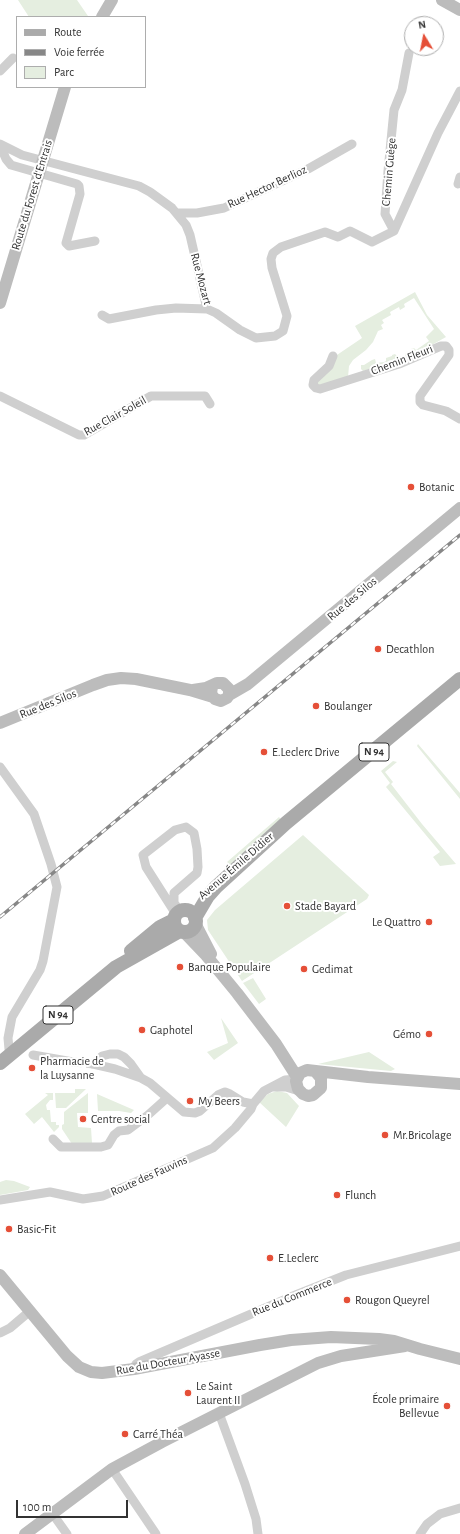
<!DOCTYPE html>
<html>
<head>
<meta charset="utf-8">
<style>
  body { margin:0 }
  #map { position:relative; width:460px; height:1534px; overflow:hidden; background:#fff; font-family:"Alegreya Sans",sans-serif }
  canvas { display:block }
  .legend { position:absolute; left:16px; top:16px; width:130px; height:72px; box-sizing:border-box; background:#fff; border:1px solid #adadad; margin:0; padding:5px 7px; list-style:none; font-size:12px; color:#323232 }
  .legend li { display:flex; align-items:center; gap:8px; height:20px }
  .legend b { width:20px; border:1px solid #adadad }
  .north { position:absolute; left:404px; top:16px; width:40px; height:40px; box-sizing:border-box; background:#fff; border:1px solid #adadad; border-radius:50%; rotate:350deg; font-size:11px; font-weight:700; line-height:16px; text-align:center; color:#323232 }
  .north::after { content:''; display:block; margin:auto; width:14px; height:18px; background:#e54f37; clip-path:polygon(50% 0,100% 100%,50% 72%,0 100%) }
  .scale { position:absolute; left:16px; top:1500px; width:112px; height:18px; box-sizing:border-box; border:2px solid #323232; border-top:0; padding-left:5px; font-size:12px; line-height:14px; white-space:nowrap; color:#323232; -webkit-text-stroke:3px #fff; paint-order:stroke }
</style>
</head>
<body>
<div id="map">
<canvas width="460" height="1534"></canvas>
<ul class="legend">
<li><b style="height:5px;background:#aaa"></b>Route</li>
<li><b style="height:5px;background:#878787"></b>Voie ferrée</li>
<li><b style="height:11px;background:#e5eee0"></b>Parc</li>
</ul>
<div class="north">N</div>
<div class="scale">100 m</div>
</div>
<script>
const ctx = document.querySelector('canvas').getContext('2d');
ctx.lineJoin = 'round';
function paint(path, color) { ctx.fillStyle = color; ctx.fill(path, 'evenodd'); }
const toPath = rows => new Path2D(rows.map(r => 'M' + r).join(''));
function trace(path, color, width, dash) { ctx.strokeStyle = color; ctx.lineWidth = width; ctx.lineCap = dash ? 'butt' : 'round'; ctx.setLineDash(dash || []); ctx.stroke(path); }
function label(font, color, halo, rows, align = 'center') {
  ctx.font = font + ' "Alegreya Sans",sans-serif'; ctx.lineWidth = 4; ctx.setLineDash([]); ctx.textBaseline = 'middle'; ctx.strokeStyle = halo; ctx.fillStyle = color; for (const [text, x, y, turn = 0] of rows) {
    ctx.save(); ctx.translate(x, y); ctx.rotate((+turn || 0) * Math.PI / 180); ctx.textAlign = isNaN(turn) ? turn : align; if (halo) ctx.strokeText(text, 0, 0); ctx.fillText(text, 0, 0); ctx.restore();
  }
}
paint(toPath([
  [18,0,77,0,88,16,29,17],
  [415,292,427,315,446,337,414,355,363,371,361,369,361,365,364,365,372,360,375,359,376,363,384,362,386,361,386,358,392,356,392,355,395,354,398,357,405,356,406,352,411,351,411,349,414,348,416,350,429,341,426,337,434,329,414,298,404,304,405,307,400,310,399,307,390,312,391,315,382,320,384,323,381,325,383,329,378,331,373,342,366,350,353,360,349,366,348,377,319,387,315,383,334,357,362,338,355,326],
  [418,744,460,793,460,799,417,746],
  [393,761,397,762,385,772,393,782,391,784,422,824,456,864,440,866,433,857,440,852,386,787,390,783,381,771],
  [279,817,282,821,230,865,227,862],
  [303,835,369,895,367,899,242,981,208,930,207,920,215,910],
  [253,978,266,999,259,1004,243,983],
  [221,1018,238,1043,214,1060,207,1052,228,1043],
  [369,1052,395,1069,391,1071,318,1064],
  [75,1089,86,1089,66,1108,56,1108,55,1093,75,1093],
  [277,1091,287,1093,299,1106,286,1127,259,1102,268,1094],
  [45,1093,53,1093,53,1100,50,1100,46,1105,47,1110,50,1110,51,1122,56,1122,56,1125,59,1125,59,1127,54,1132,42,1117,34,1124,25,1114,48,1095],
  [88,1093,88,1113,77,1113,78,1127,91,1128,92,1143,72,1144,62,1129,62,1125,64,1124,64,1112],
  [97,1094,134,1110,131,1113,119,1111,98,1111],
  [6,1180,14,1181,30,1187,28,1190,0,1195,0,1182]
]), '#e5eee0');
trace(toPath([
  [73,1062,93,1064]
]), '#d6d6d6', 9, [9, 4.5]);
trace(toPath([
  [0,71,13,58],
  [0,144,22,155,139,186,150,192,172,208,186,225,190,235,207,309],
  [0,145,6,159,11,165,77,184,79,186,80,194,66,243,69,246,95,241],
  [458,184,460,177],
  [177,213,197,213,224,208,308,169,352,144],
  [394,231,385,214,388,171,394,110,402,90,409,53],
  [394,231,438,133,460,91],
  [102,315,109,319,156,310,176,308,207,309,216,313,240,330,256,338,275,336,283,331,287,316,272,268,271,259,273,253,281,247,325,232,338,237,350,231,372,242,394,231],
  [333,356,329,366,314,380,313,385,316,388,320,389,399,364,441,346,446,346,449,350,449,355,420,396,420,402,423,405,446,411,460,419],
  [0,396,79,435,84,435,151,396,205,396,210,404],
  [0,767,34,814,51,864,57,887,43,961,40,970,12,1017,8,1038,9,1049,11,1053],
  [175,916,174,911,146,867,143,855,175,830,186,827,194,833,197,849,198,867,197,873,174,893,174,903,180,911],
  [33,1055,73,1062],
  [141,1078,131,1064,124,1057,118,1054,110,1054,102,1056,93,1064,115,1069,141,1078,150,1083,184,1112,195,1113,200,1111,218,1095,225,1092,230,1094,243,1102,253,1104],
  [273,1087,286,1087,299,1091],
  [53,1139,61,1147,101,1147,108,1145,114,1135,119,1131,128,1130,148,1115,167,1098],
  [0,1200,50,1192,83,1199,103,1196,213,1148,235,1128,251,1109,253,1104,264,1091,285,1080,297,1079],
  [0,1333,10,1328,30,1311],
  [134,1369,136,1364,139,1362,298,1294,346,1275,460,1246],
  [219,1413,245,1484,256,1519,258,1534],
  [112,1469,156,1534],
  [52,1513,67,1534],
  [420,1534,427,1524,440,1514,460,1508]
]), '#cfcfcf', 9);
trace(toPath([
  [442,0,460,10],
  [102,17,112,0],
  [0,303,65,87],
  [193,690,206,688,217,683,223,683,229,689,229,695,227,698,221,701,215,699,211,694,212,686],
  [229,695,248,684,460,508],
  [0,723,93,685,107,680,121,678,136,679,190,690,213,697],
  [195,923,211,954],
  [184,932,205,954,237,993,276,1044,297,1077],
  [315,1071,321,1078,321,1088,313,1095,308,1096,303,1094,298,1089,296,1081,300,1073,307,1070,368,1077,460,1084],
  [0,1275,67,1356,79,1367,91,1372,102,1373,134,1369,260,1345,291,1340,331,1337,379,1339,394,1341,420,1349,460,1359],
  [25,1534,112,1469,162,1442,318,1363,341,1356,405,1346]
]), '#bcbcbc', 12);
trace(toPath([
  '174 921a11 11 0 1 1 22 0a11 11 0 1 1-22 0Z',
  [195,918,208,896,216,887,286,823,460,679],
  [131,951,160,927,174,920],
  [0,1063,116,967,180,931]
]), '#aaa', 14);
const rail = toPath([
  [0,917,460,535]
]);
trace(rail, '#878787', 3.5);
trace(rail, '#fff', 2, [6]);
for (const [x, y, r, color] of [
  [411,487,4,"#e54f37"],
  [378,649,4,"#e54f37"],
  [316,706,4,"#e54f37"],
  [264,752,4,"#e54f37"],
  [287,906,4,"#e54f37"],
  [429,922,4,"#e54f37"],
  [180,967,4,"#e54f37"],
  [304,969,4,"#e54f37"],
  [142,1030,4,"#e54f37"],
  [429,1034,4,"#e54f37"],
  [32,1068,4,"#e54f37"],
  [190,1101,4,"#e54f37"],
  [83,1119,4,"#e54f37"],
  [385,1135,4,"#e54f37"],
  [337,1195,4,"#e54f37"],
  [9,1229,4,"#e54f37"],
  [270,1258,4,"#e54f37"],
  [347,1300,4,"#e54f37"],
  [188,1393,4,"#e54f37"],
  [447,1406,4,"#e54f37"],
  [125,1434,4,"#e54f37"]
]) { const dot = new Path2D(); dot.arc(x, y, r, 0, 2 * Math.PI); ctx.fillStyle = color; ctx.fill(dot); trace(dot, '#fff', 1.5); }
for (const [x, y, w] of [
  [374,752,30],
  [58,1015,30]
]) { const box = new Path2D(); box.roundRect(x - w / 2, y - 9, w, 18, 3); ctx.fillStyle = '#fff'; ctx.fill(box); trace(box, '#323232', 1); }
label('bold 11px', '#323232', null, [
  ["N 94",374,752],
  ["N 94",58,1015]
]);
label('12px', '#323232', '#fff', [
  ["Chemin Guège",389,172,-85],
  ["Rue Hector Berlioz",267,187,-25],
  ["Route du Forest d'Entrais",32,195,-73],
  ["Rue Mozart",201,279,75],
  ["Chemin Fleuri",402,360,-21],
  ["Rue Clair Soleil",115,416,-29],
  ["Rue des Silos",352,599,-40],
  ["Rue des Silos",48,704,-22],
  ["Avenue Émile Didier",236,866,-41],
  ["Route des Fauvins",149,1176,-24],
  ["Rue du Commerce",292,1297,-22],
  ["Rue du Docteur Ayasse",168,1362,-10]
]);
label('12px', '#323232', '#fff', [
  ["Botanic",419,487],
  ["Decathlon",386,649],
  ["Boulanger",324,706],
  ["E.Leclerc Drive",272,752],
  ["Stade Bayard",295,906],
  ["Le Quattro",421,922,"right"],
  ["Banque Populaire",188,967],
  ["Gedimat",312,969],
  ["Gaphotel",150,1030],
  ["Gémo",421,1034,"right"],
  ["Pharmacie de",40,1061],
  ["la Luysanne",40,1075],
  ["My Beers",198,1101],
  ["Centre social",91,1119],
  ["Mr.Bricolage",393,1135],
  ["Flunch",345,1195],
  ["Basic-Fit",17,1229],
  ["E.Leclerc",278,1258],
  ["Rougon Queyrel",355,1300],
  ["Le Saint",196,1386],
  ["Laurent II",196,1400],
  ["École primaire",439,1399,"right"],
  ["Bellevue",439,1413,"right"],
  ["Carré Théa",133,1434]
], 'left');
</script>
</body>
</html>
